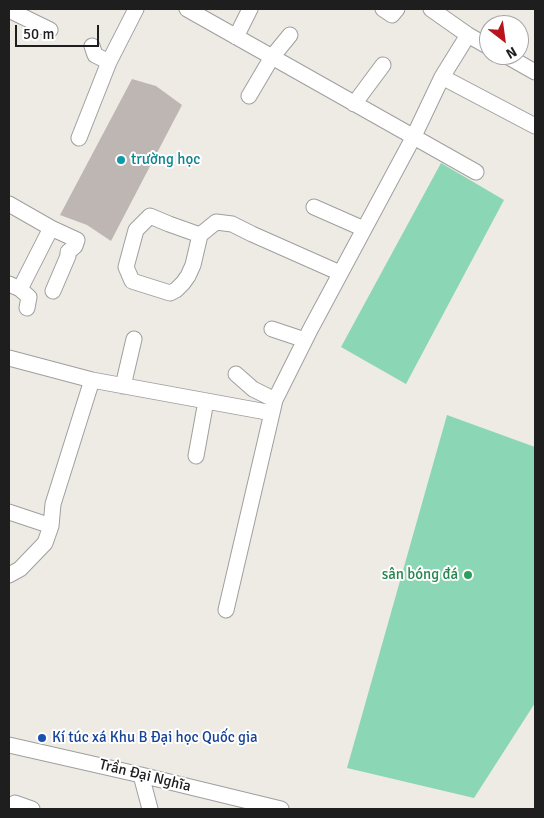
<!DOCTYPE html>
<html>
<head>
<meta charset="utf-8">
<style>
  body { margin:0 }
  #map { position:relative; width:544px; height:818px; overflow:hidden; background:#eeebe5; font-family:Signika,sans-serif }
  canvas { display:block }
  .frame { position:absolute; inset:0; border:10px solid #1e1e1e; pointer-events:none }
  .north { position:absolute; left:479px; top:15px; width:50px; height:50px; box-sizing:border-box; background:#fff; border:1px solid #a5a5a5; border-radius:50%; rotate:150deg; font-size:14px; font-weight:700; line-height:20px; text-align:center; color:#1e1e1e }
  .north::after { content:''; display:block; margin:auto; width:18px; height:22px; background:#b9131e; clip-path:polygon(50% 0,100% 100%,50% 72%,0 100%) }
  .scale { position:absolute; left:15px; top:25px; width:84px; height:22px; box-sizing:border-box; border:2px solid #1e1e1e; border-top:0; padding-left:6px; font-size:15px; line-height:18px; white-space:nowrap; color:#1e1e1e; -webkit-text-stroke:4px #fff; paint-order:stroke }
</style>
</head>
<body>
<div id="map">
<canvas width="544" height="818"></canvas>
<div class="frame"></div>
<div class="north">N</div>
<div class="scale">50 m</div>
</div>
<script>
const ctx = document.querySelector('canvas').getContext('2d');
ctx.lineJoin = 'round';
function paint(path, color) { ctx.fillStyle = color; ctx.fill(path, 'evenodd'); }
const toPath = rows => new Path2D(rows.map(r => 'M' + r).join(''));
function trace(path, color, width, dash) { ctx.strokeStyle = color; ctx.lineWidth = width; ctx.lineCap = dash ? 'butt' : 'round'; ctx.setLineDash(dash || []); ctx.stroke(path); }
function label(font, color, halo, rows, align = 'center') {
  ctx.font = font + ' Signika,sans-serif'; ctx.lineWidth = 4; ctx.setLineDash([]); ctx.textBaseline = 'middle'; ctx.strokeStyle = halo; ctx.fillStyle = color; for (const [text, x, y, turn = 0] of rows) {
    ctx.save(); ctx.translate(x, y); ctx.rotate((+turn || 0) * Math.PI / 180); ctx.textAlign = isNaN(turn) ? turn : align; if (halo) ctx.strokeText(text, 0, 0); ctx.fillText(text, 0, 0); ctx.restore();
  }
}
paint(toPath([
  [441,163,504,200,406,384,341,347],
  [447,415,535,447,535,703,474,798,347,768]
]), '#8bd6b4');
paint(toPath([
  [132,79,156,86,182,105,111,241,87,225,60,215]
]), '#beb6b2');
const minor = toPath([
  [187,9,476,172],
  [383,9,392,15,397,9],
  [9,10,50,30],
  [468,35,489,47],
  [236,37,250,9],
  [92,46,95,55,109,62],
  [505,55,535,72],
  [442,77,535,126],
  [249,96,272,57,290,35],
  [354,104,383,65],
  [79,138,109,62,136,9],
  [9,204,51,228],
  [314,207,364,229],
  [200,235,193,265,188,276,183,283,176,290,170,293,132,281,126,267,136,230,150,216,169,224,200,235,216,222,232,224,252,234,340,273],
  [9,284,20,289,29,297,27,308],
  [20,289,51,228,77,240,75,246,68,252,68,256,53,291],
  [272,329,305,340],
  [9,358,92,380,272,413],
  [236,374,253,389,275,400],
  [123,386,134,339],
  [196,456,206,401],
  [9,512,51,526],
  [9,575,20,569,45,543,51,526,53,504,92,380],
  [226,610,275,400,310,330,413,138,442,77,468,35,431,9],
  [9,745,141,775,281,809],
  [141,775,150,809],
  [13,809,15,803,32,809]
]);
trace(minor, '#9f9f9f', 17);
trace(minor, '#fff', 15);
for (const [x, y, r, color] of [
  [121,160,5,"#0f9aa8"],
  [468,575,5,"#2e9e5b"],
  [42,738,5,"#1a4fb4"]
]) { const dot = new Path2D(); dot.arc(x, y, r, 0, 2 * Math.PI); ctx.fillStyle = color; ctx.fill(dot); trace(dot, '#fff', 2); }
label('15px', '#0d838f', '#fff', [
  ["trường học",131,160]
], 'left');
label('15px', '#27864d', '#fff', [
  ["sân bóng đá",458,575]
], 'right');
label('15px', '#164399', '#fff', [
  ["Kí túc xá Khu B Đại học Quốc gia",52,738]
], 'left');
label('15px', '#1e1e1e', '#fff', [
  ["Trần Đại Nghĩa",145,776,14]
]);
</script>
</body>
</html>
